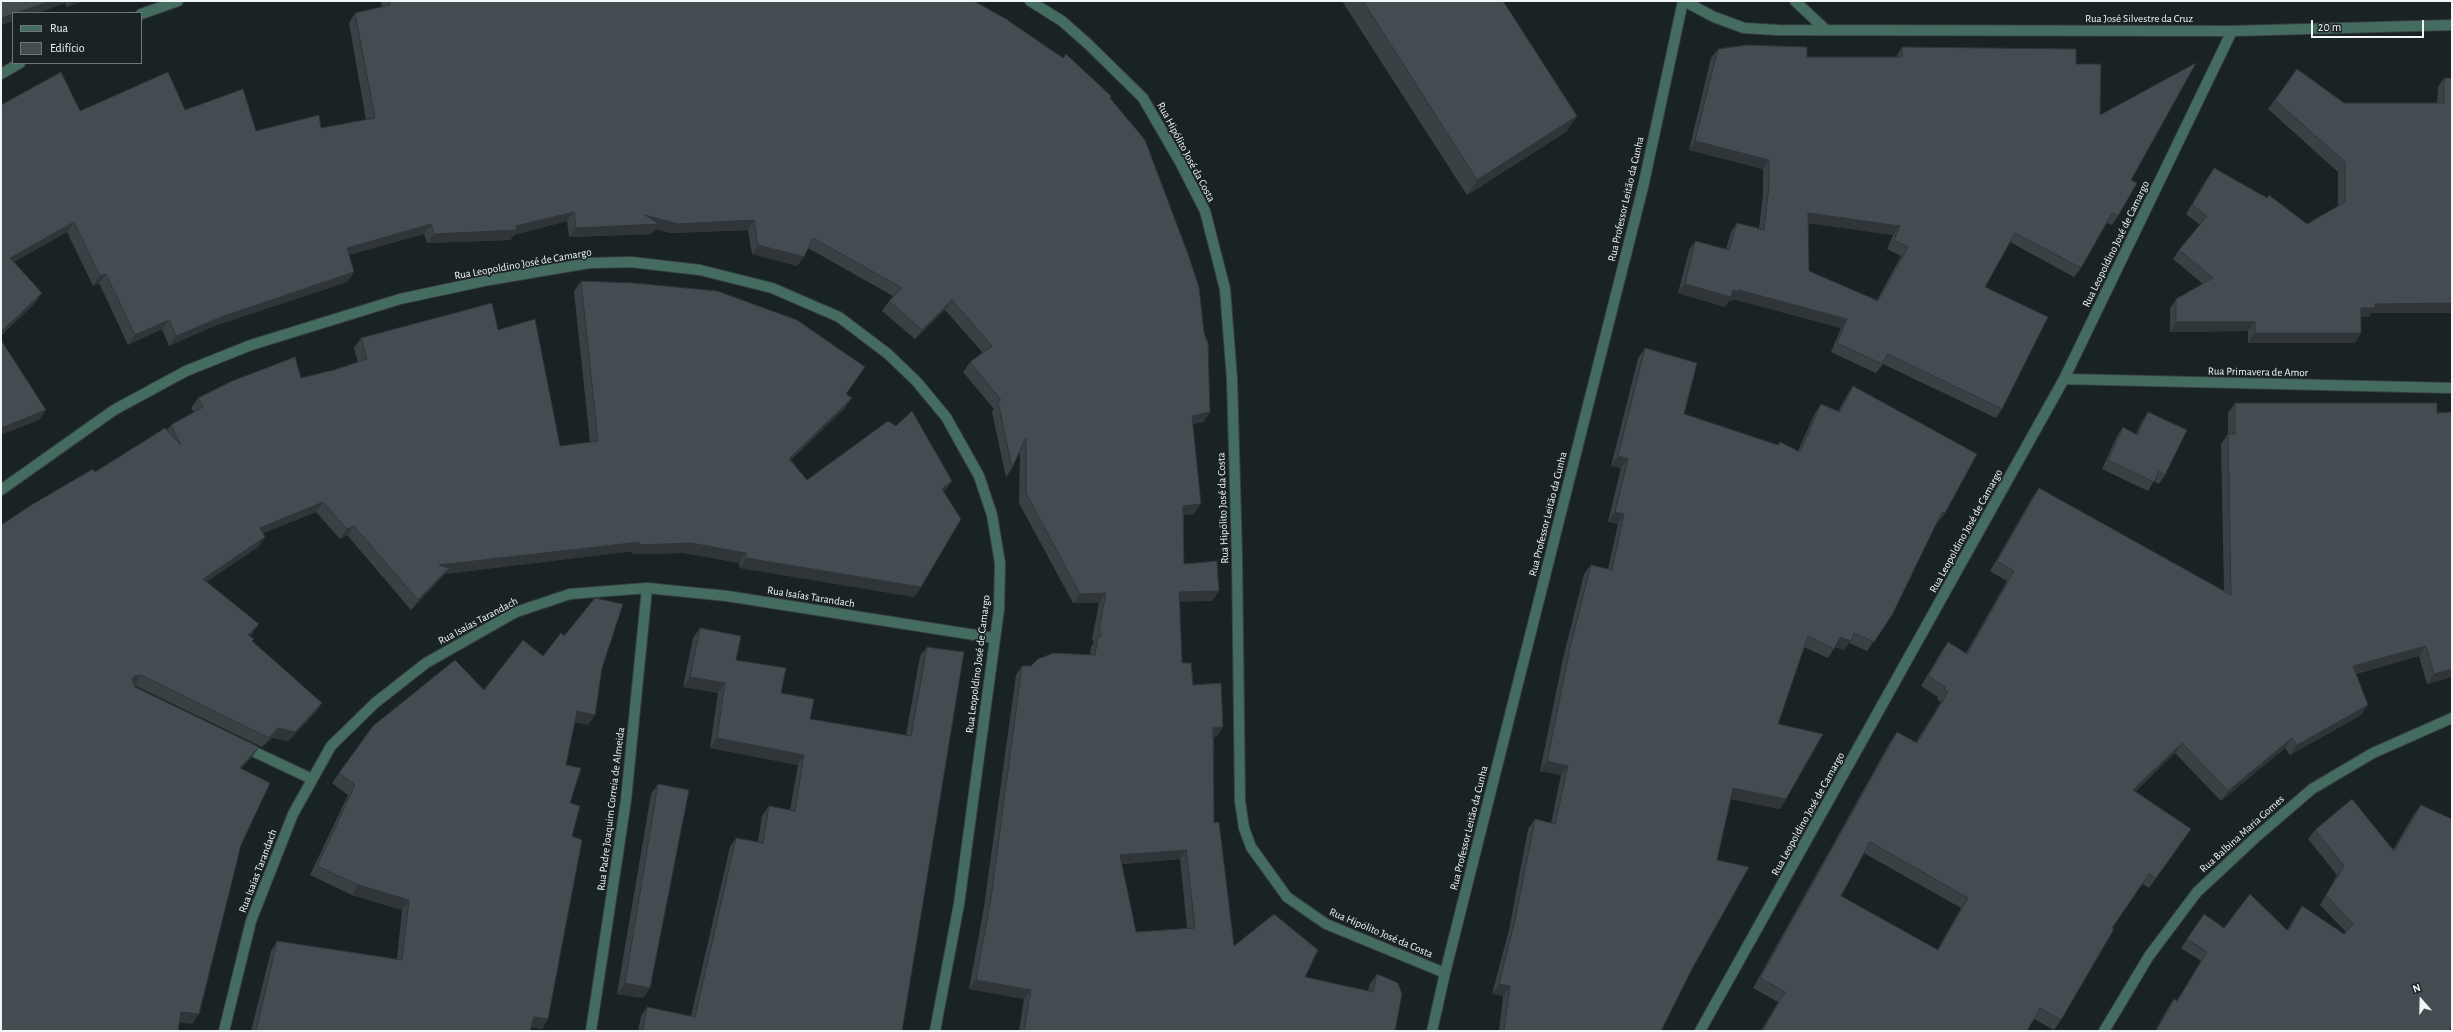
<!DOCTYPE html>
<html>
<head>
<meta charset="utf-8">
<style>
  body { margin:0 }
  #map { position:relative; width:2453px; height:1032px; overflow:hidden; background:#1a2324; font-family:"Alegreya Sans",sans-serif }
  canvas { display:block }
  .frame { position:absolute; inset:0; border:2px solid #f0f6f6; pointer-events:none }
  .legend { position:absolute; left:12px; top:12px; width:130px; height:52px; box-sizing:border-box; background:#1a2324; border:1px solid #707778; margin:0; padding:5px 7px; list-style:none; font-size:12px; color:#f0f6f6 }
  .legend li { display:flex; align-items:center; gap:8px; height:20px }
  .legend b { width:20px; border:1px solid #707778 }
  .north { position:absolute; left:2401px; top:980px; width:40px; height:40px; -webkit-text-stroke:3px #1a2324; paint-order:stroke; rotate:340deg; font-size:11px; font-weight:700; line-height:16px; text-align:center; color:#f0f6f6 }
  .north::after { content:''; display:block; margin:auto; width:14px; height:18px; background:#f0f6f6; clip-path:polygon(50% 0,100% 100%,50% 72%,0 100%) }
  .scale { position:absolute; left:2311px; top:20px; width:113px; height:18px; box-sizing:border-box; border:2px solid #f0f6f6; border-top:0; padding-left:5px; font-size:12px; line-height:14px; white-space:nowrap; color:#f0f6f6; -webkit-text-stroke:3px #1a2324; paint-order:stroke }
</style>
</head>
<body>
<div id="map">
<canvas width="2453" height="1032"></canvas>
<div class="frame"></div>
<ul class="legend">
<li><b style="height:5px;background:#456c60"></b>Rua</li>
<li><b style="height:11px;background:#434c50"></b>Edifício</li>
</ul>
<div class="north">N</div>
<div class="scale">20 m</div>
</div>
<script>
const ctx = document.querySelector('canvas').getContext('2d');
ctx.lineJoin = 'round';
const toPath = rows => new Path2D(rows.map(r => 'M' + r).join(''));
function trace(path, color, width, dash) { ctx.strokeStyle = color; ctx.lineWidth = width; ctx.lineCap = dash ? 'butt' : 'round'; ctx.setLineDash(dash || []); ctx.stroke(path); }
function paint(path, color) { ctx.fillStyle = color; ctx.fill(path, 'evenodd'); }
function label(font, color, halo, rows, align = 'center') {
  ctx.font = font + ' "Alegreya Sans",sans-serif'; ctx.lineWidth = 3.5; ctx.setLineDash([]); ctx.textBaseline = 'middle'; ctx.strokeStyle = halo; ctx.fillStyle = color; for (const [text, x, y, turn = 0] of rows) {
    ctx.save(); ctx.translate(x, y); ctx.rotate((+turn || 0) * Math.PI / 180); ctx.textAlign = isNaN(turn) ? turn : align; if (halo) ctx.strokeText(text, 0, 0); ctx.fillText(text, 0, 0); ctx.restore();
  }
}
const service = toPath([
  [244,747,312,779]
]);
const minor = toPath([
  [1030,1,1062,21,1088,44,1143,98,1180,162,1205,211,1225,289,1232,379,1237,556,1240,801,1244,828,1251,847,1287,897,1326,924,1445,973],
  [1684,1,1714,17,1744,28,1778,30,2232,31,2452,25],
  [1795,1,1825,29],
  [141,14,178,1],
  [1,74,20,63],
  [2064,379,2452,388],
  [1,490,114,410,186,371,251,345,400,299,489,280,589,263,631,262,700,270,772,288,839,317,888,354,917,382,946,417,979,476,992,515,1000,563,999,609,959,904,935,1031],
  [224,1031,251,921,293,814,331,746,375,703,426,663,516,612,570,594,647,588,727,596,994,638],
  [591,1031,626,800,647,588],
  [1432,1031,1445,973,1643,187,1683,1],
  [1700,1031,2064,379,2232,31],
  [2104,1031,2149,956,2197,892,2255,838,2312,789,2373,753,2452,718]
]);
trace(service, '#384141', 12);
trace(minor, '#384141', 12);
trace(service, '#456c60', 10);
trace(minor, '#456c60', 10);
paint(toPath([
  [1,1,83,1,67,7,65,3,37,13,13,13,13,21,1,25],
  [380,1,974,1,1110,98,1210,412,1203,422,1192,424,1194,514,1184,515,1184,564,1219,591,1212,601,1180,601,1182,663,1217,737,1214,737,1214,823,1234,946,1305,977,1368,991,1370,984,1377,974,1395,1031,1019,1031,1024,999,969,989,984,907,1016,675,1022,666,1031,666,1090,655,1091,647,1094,642,1092,639,1099,603,1073,603,1019,503,1020,452,1012,468,1006,477,992,412,994,409,963,372,970,362,983,353,945,310,915,339,882,311,889,301,893,296,808,248,797,266,752,254,748,230,671,233,655,229,652,234,569,237,567,221,514,235,510,240,427,243,424,234,349,255,354,272,347,282,214,326,169,346,162,329,128,345,99,283,93,286,67,232,14,262,42,293,35,303,1,336,1,105,80,111,185,110,256,131,321,128,366,120,349,23,355,13,382,7],
  [1180,859,1187,928,1136,932,1121,864],
  [1342,1,1503,1,1577,116,1566,132,1467,195],
  [1902,47,2076,64,2100,115,2131,180,2118,216,2112,225,2107,223,2081,268,2074,277,2010,242,1985,287,2002,409,1996,418,1883,364,1876,373,1831,352,1841,328,1733,299,1732,301,1730,300,1725,307,1678,293,1689,250,1695,241,1726,249,1731,232,1737,223,1759,228,1763,195,1763,169,1689,150,1711,58,1718,49,1807,57,1896,57],
  [1808,223,1893,235,1887,249,1901,256,1877,300,1809,271],
  [2297,69,2344,103,2437,103,2438,87,2444,78,2452,78,2452,311,2451,313,2371,313,2368,317,2361,317,2355,343,2248,343,2248,331,2170,332,2170,309,2176,299,2203,284,2173,259,2179,250,2200,225,2186,214,2207,178,2214,168,2307,224,2338,206,2338,172,2268,109],
  [581,281,846,394,845,408,791,460,807,480,952,481,944,492,921,587,914,597,740,568,739,563,684,553,631,554,633,551,445,574,442,577,411,610,347,535,340,539,316,512,263,533,265,537,258,547,206,582,259,624,250,636,252,641,322,703,315,713,288,741,272,738,262,747,134,685,135,687,259,747,252,757,241,768,241,845,199,1014,192,1024,95,472,167,430,171,425,194,412,191,408,198,398,301,378,334,370,358,362,354,348,361,338,498,330,560,446,590,442,574,291],
  [1645,348,1684,414,1778,445,1780,442,1798,451,1815,413,1821,404,1838,412,1847,395,1853,386,1945,513,1938,522,1937,522,1892,615,1867,651,1849,643,1844,650,1835,647,1828,658,1804,647,1778,724,1786,799,1780,809,1731,799,1692,969,1661,1031,1499,1031,1503,996,1492,994,1509,930,1528,829,1535,819,1551,823,1561,775,1540,771,1563,658,1584,574,1591,565,1608,569,1618,524,1608,522,1621,468,1611,466,1638,358],
  [2235,403,2437,413,2452,677,2427,684,2419,656,2356,674,2361,715,2290,755,2285,748,2221,801,2175,753,2135,792,2191,829,2149,888,2142,884,2112,928,2061,1020,2054,1030,2034,1019,2027,1031,1761,1031,1778,1002,1753,988,1890,742,1897,732,1916,742,1941,702,1937,699,1938,697,1921,686,1941,652,1948,642,1966,653,2007,581,1990,571,2032,498,2039,488,2224,591,2221,444,2228,434,2228,413],
  [1864,853,1961,908,1937,950,1841,896],
  [2148,412,2165,475,2159,484,2154,481,2148,491,2102,469,2117,436,2123,427,2136,434,2142,421],
  [700,628,736,660,781,693,810,719,906,735,920,656,927,647,902,1031,638,1031,641,1016,647,1007,691,1016,730,847,736,838,758,842,762,816,769,806,790,810,798,765,710,748,718,693,683,687,693,638],
  [543,656,602,668,595,715,588,725,575,722,566,765,570,803,572,836,548,1019,542,1029,531,1027,530,1031,251,1031,271,951,277,941,397,959,402,910,352,895,310,875,348,795,332,783,373,726,484,690],
  [658,784,650,988,643,998,617,994,651,794],
  [2421,805,2449,1031,2155,1031,2168,1008,2174,999,2177,1001,2201,961,2181,948,2198,924,2224,928,2287,930,2296,915,2302,906,2344,934,2346,932,2320,905,2337,875,2308,839,2315,830,2393,850,2414,814]
]), '#3a4145');
paint(toPath([
  [51,1,67,1,65,3,37,13,16,13],
  [71,1,83,1,67,7],
  [13,14,13,21,1,25,1,18],
  [1577,116,1566,132,1467,195,1477,180],
  [1695,141,1769,160,1763,169,1689,150],
  [574,212,567,221,514,235,510,240,427,243,434,234,516,226],
  [1808,213,1900,226,1893,235,1801,222],
  [645,215,754,220,748,230,671,233,655,229,652,234,569,237,576,228],
  [74,222,67,232,3,268,10,258],
  [431,224,424,234,340,257,347,248],
  [758,245,804,257,797,266,752,254],
  [354,272,347,282,214,326,169,346,176,336,221,317],
  [106,274,99,283,93,286,100,276],
  [1685,284,1733,290,1739,290,1847,319,1841,328,1733,299,1732,301,1730,300,1725,307,1678,293],
  [42,293,35,303,1,336,1,332],
  [952,300,945,310,915,339,922,330],
  [2452,303,2452,311,2451,313,2371,313,2368,317,2354,317,2361,308,2375,304],
  [169,320,162,329,128,345,135,335],
  [2176,322,2255,322,2248,331,2170,332],
  [2255,333,2361,333,2355,343,2248,343],
  [852,398,845,408,782,469,789,459],
  [46,410,39,420,1,435,1,428],
  [1210,412,1203,422,1185,426,1192,416],
  [1618,456,1628,459,1621,468,1611,466],
  [952,481,945,491,936,499,942,489],
  [323,502,316,512,253,537,260,528],
  [1201,504,1194,514,1177,515,1183,506],
  [1615,512,1624,514,1618,524,1608,522],
  [354,526,347,535,340,539,347,529],
  [265,537,258,547,196,589,203,579],
  [640,542,691,543,746,553,739,563,684,553,631,554,633,551,445,574,442,577,411,610,418,600,439,565],
  [746,558,921,587,914,597,740,568],
  [1219,591,1212,601,1172,602,1179,592],
  [1106,593,1099,603,1073,603,1080,594],
  [259,624,252,634,242,645,248,635],
  [1840,637,1851,641,1844,650,1834,646],
  [2426,646,2419,656,2346,676,2353,666],
  [2452,669,2452,677,2427,684,2434,674],
  [141,675,134,685,132,679,135,676],
  [690,677,725,683,718,693,683,687],
  [322,703,315,713,288,741,272,738,262,747,269,738,278,728],
  [2368,705,2361,715,2290,755,2297,745],
  [577,711,595,715,588,725,570,721],
  [1223,727,1217,737,1207,737,1213,728],
  [717,738,804,755,798,765,710,748],
  [2292,738,2285,748,2221,801,2228,791],
  [2182,743,2175,753,2126,800,2133,790],
  [259,747,252,757,233,777,240,768],
  [1547,761,1568,766,1561,775,1540,771],
  [1733,788,1786,799,1780,809,1727,798],
  [1186,850,1180,859,1113,865,1120,855],
  [358,885,409,900,402,910,352,895],
  [976,980,1031,990,1024,999,969,989],
  [625,983,650,988,643,998,617,994],
  [1499,984,1510,986,1503,996,1492,994],
  [181,1012,199,1014,192,1024,174,1022],
  [534,1017,548,1019,542,1029,527,1027]
]), '#2f3538');
const building = toPath([
  [1,1,51,1,16,13,13,13,13,14,1,18,1,1],
  [389,1,974,1,1006,19,1063,58,1066,54,1111,96,1110,98,1145,140,1188,254,1199,287,1204,333,1208,343,1210,412,1192,416,1201,504,1183,506,1184,564,1217,561,1219,591,1179,592,1182,663,1191,663,1193,685,1221,683,1223,727,1213,728,1214,823,1219,822,1234,946,1274,914,1318,950,1305,977,1373,992,1377,974,1398,983,1402,994,1395,1031,1024,1031,1031,990,976,980,991,898,1022,666,1031,666,1038,659,1054,653,1095,655,1098,637,1102,635,1099,630,1106,593,1080,594,1026,493,1026,437,1012,468,998,402,1001,400,970,362,992,346,952,300,922,330,889,301,902,288,813,238,804,257,758,245,754,220,678,224,645,215,659,224,576,228,574,212,516,226,517,230,434,234,431,224,347,248,354,272,221,317,176,336,169,320,135,335,106,274,100,276,74,222,10,258,42,293,1,332,1,105,61,72,80,111,168,72,185,110,243,89,256,131,319,115,321,128,375,118,355,13,390,5,389,1],
  [1186,850,1195,928,1136,932,1120,855,1186,850],
  [1363,1,1503,1,1577,116,1477,180,1363,1],
  [1748,45,1807,47,1807,57,1902,57,1902,47,2076,49,2076,64,2101,64,2100,115,2196,63,2131,180,2137,183,2118,216,2112,213,2081,268,2015,233,1985,287,2048,317,2002,409,1888,354,1882,364,1837,343,1847,319,1739,290,1738,292,1733,290,1731,297,1685,284,1695,241,1729,250,1737,223,1764,230,1769,186,1769,160,1695,141,1718,49,1748,45],
  [1808,213,1900,226,1894,240,1908,247,1878,301,1809,271,1808,213],
  [2297,69,2344,103,2444,103,2444,78,2452,78,2452,303,2375,304,2375,308,2361,308,2361,333,2255,333,2255,322,2176,322,2176,299,2213,278,2179,250,2207,216,2192,205,2214,168,2267,198,2269,195,2307,224,2345,202,2345,162,2275,100,2297,69],
  [581,281,634,283,717,291,797,320,865,367,846,394,852,398,789,459,807,480,888,421,896,426,912,411,952,481,942,489,961,519,921,587,746,558,746,553,691,543,638,545,640,542,439,565,449,568,418,600,354,526,347,529,323,502,260,528,265,537,203,579,259,624,248,635,254,639,252,641,322,703,295,732,278,728,269,738,141,675,135,676,132,679,135,687,259,747,240,768,270,783,241,845,199,1014,181,1012,178,1031,1,1031,1,525,33,504,93,469,95,472,165,428,181,445,171,425,203,407,198,398,232,381,295,357,301,378,334,370,367,359,361,338,492,303,498,330,535,319,560,446,598,441,581,281],
  [1,340,46,410,1,428,1,340],
  [1645,348,1697,363,1684,414,1778,445,1780,442,1800,452,1821,404,1840,412,1853,386,1977,454,1945,513,1942,512,1892,615,1874,642,1854,633,1851,641,1840,637,1834,649,1808,636,1778,724,1823,734,1786,799,1733,788,1717,860,1749,867,1692,969,1661,1031,1504,1031,1510,986,1499,984,1515,920,1535,819,1555,824,1568,766,1547,761,1550,747,1570,648,1591,565,1612,570,1624,514,1615,512,1628,459,1618,456,1645,348],
  [2235,403,2437,403,2437,413,2452,412,2452,669,2434,674,2426,646,2353,666,2368,705,2297,745,2292,738,2228,791,2182,743,2133,790,2191,829,2156,878,2149,874,2112,928,2114,929,2061,1020,2040,1008,2027,1031,1762,1031,1785,992,1760,978,1897,732,1917,743,1948,692,1944,689,1945,687,1928,676,1948,642,1967,654,2014,571,1997,561,2039,488,2231,595,2228,434,2235,434,2235,403],
  [1870,842,1968,898,1938,950,1841,896,1870,842],
  [2148,412,2187,430,2165,475,2159,471,2154,482,2108,460,2123,427,2137,435,2148,412],
  [595,598,623,604,602,668,595,715,577,711,566,765,581,768,570,803,580,806,572,836,582,840,548,1019,534,1017,530,1031,256,1031,277,941,402,960,409,900,358,885,317,866,355,785,339,773,373,726,455,660,484,690,523,640,543,656,561,633,564,636,595,598],
  [700,628,741,636,736,660,786,668,781,693,814,699,810,719,911,736,927,647,964,652,902,1031,643,1031,647,1007,695,1017,736,838,763,843,769,806,795,811,804,755,717,738,725,683,690,677,700,628],
  [658,784,689,790,650,988,625,983,658,784],
  [2352,799,2394,851,2421,805,2452,819,2452,1025,2449,1031,2156,1031,2174,999,2177,1001,2207,952,2187,939,2204,914,2224,928,2250,894,2288,931,2302,906,2344,934,2353,924,2326,895,2344,866,2315,830,2352,799]
]);
paint(building, '#434c50');
trace(building, '#2f3538', 1);
label('11px', '#f0f6f6', '#1a2324', [
  ["Rua José Silvestre da Cruz",2139,19],
  ["Rua Hipólito José da Costa",1186,152,62],
  ["Rua Professor Leitão da Cunha",1626,199,-77],
  ["Rua Leopoldino José de Camargo",2116,244,-64],
  ["Rua Leopoldino José de Camargo",523,264,-10],
  ["Rua Primavera de Amor",2258,372,1],
  ["Rua Hipólito José da Costa",1223,508,-92],
  ["Rua Professor Leitão da Cunha",1548,514,-76],
  ["Rua Leopoldino José de Camargo",1966,531,-61],
  ["Rua Isaías Tarandach",811,597,9],
  ["Rua Isaías Tarandach",478,621,-28],
  ["Rua Leopoldino José de Camargo",978,664,-83],
  ["Rua Padre Joaquim Correia de Almeida",611,809,-83],
  ["Rua Leopoldino José de Camargo",1808,814,-61],
  ["Rua Professor Leitão da Cunha",1469,828,-76],
  ["Rua Balbina Maria Gomes",2242,834,-42],
  ["Rua Isaías Tarandach",258,871,-69],
  ["Rua Hipólito José da Costa",1381,933,23]
]);
</script>
</body>
</html>
